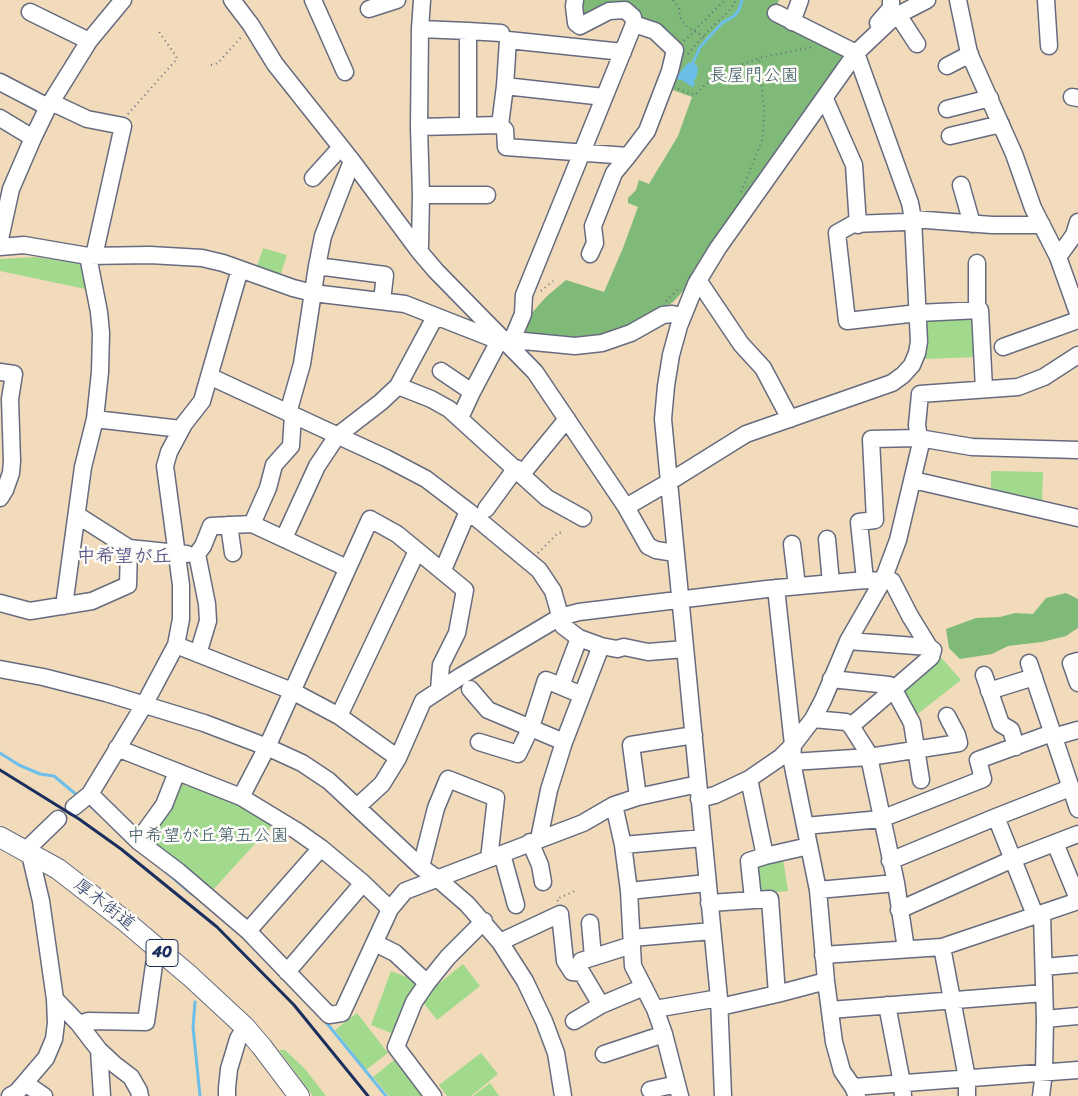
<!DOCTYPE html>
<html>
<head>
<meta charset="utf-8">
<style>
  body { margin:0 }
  canvas { display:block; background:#f1dbbb }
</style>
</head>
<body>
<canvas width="1078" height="1096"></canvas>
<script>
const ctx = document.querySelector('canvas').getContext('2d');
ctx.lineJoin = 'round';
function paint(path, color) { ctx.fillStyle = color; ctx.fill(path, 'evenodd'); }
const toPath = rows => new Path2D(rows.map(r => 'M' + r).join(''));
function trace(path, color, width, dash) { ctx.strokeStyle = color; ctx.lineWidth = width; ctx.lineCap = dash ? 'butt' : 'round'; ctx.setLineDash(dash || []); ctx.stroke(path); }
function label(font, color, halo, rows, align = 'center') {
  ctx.font = font + ' Sriracha,"Klee One",sans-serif'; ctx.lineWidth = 5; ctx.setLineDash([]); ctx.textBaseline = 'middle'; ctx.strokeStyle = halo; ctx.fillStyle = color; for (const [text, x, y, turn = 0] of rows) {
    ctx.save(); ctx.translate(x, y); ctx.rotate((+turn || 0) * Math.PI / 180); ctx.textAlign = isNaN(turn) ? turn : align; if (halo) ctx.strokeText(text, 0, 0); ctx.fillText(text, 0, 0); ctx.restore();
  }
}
paint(toPath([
  [263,248,287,255,279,280,255,272],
  [35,257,86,264,90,290,0,271,0,259],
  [977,314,978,357,924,359,927,343,926,316],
  [991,471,1043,472,1042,505,991,494],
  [938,654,961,680,915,716,898,690],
  [178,784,199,789,246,809,273,824,212,891,150,840,151,834],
  [783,859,788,891,757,894,755,865],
  [463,964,480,986,437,1020,422,1001,425,995],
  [391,971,417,981,396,1035,371,1025],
  [357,1013,388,1053,366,1070,335,1030],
  [279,1050,285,1050,305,1069,326,1096,313,1096],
  [481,1053,498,1074,471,1096,447,1096,439,1085],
  [394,1060,423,1096,389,1096,373,1077],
  [490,1083,499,1096,473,1096]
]), '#a1da8d');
paint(toPath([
  [580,0,779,0,774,14,846,57,686,288,673,302,649,318,599,336,577,340,522,335,530,315,546,297,566,280,604,292,623,248,638,207,628,203,628,198,636,190,639,180,649,184,678,136,692,97,667,88,680,50,634,14,583,21],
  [1066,593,1078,599,1078,628,1066,636,1042,642,1008,646,992,654,960,659,949,648,946,629,976,618,1000,617,1015,613,1033,614,1046,598]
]), '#80ba78');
paint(toPath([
  [691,62,696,65,698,67,697,75,694,81,695,85,692,87,682,80,678,80,677,76,687,64]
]), '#6cbfe8');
trace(toPath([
  [693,63,700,47,722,23,734,16,739,10,742,0],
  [0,753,19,765,40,774,54,776,78,796],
  [87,803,99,814],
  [166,872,192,894],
  [195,1002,193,1027,200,1096],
  [325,1021,386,1096]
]), '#6cbfe8', 3);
const minor = toPath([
  [232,0,251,25,275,64,352,161,419,251,436,271,535,372,626,507,648,546,656,550,675,553],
  [313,0,345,72],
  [958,0,969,53,1014,154,1033,208,1058,257,1078,313],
  [1046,0,1049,46],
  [369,9,397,0],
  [30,12,89,41],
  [898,15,917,44],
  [792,22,800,0],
  [878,23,891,8,891,0],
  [420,29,468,31,468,125],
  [468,31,501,33],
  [947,66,970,54],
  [0,82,48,107],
  [604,97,505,86,508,40,623,52],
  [1072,97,1078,98],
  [825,99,854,165,858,225],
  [51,102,87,119,123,126,94,256],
  [947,109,990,98],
  [0,118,33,138],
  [500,125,505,86],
  [419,127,500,125,505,130,506,147,628,156,647,131,670,71,675,50,655,31,634,24],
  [950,136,1001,124],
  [313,178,341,147],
  [961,185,972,224],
  [421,195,487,195],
  [0,239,11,189,33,138,48,107,89,41,123,0],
  [0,247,24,245,88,256,150,255,202,258,223,263,293,288,313,293,405,304,499,341,503,339,575,346,602,343,631,333,663,315,672,314,682,316],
  [419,251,420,246,421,195,419,127,420,29,422,0],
  [590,254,595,243,593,226,614,173,628,156],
  [1058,257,1074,235,1078,222],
  [977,263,977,310],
  [317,266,323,236,352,161],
  [240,269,202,401,184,424,169,452,165,466,181,585,181,619,176,645,144,705,90,794,138,841,179,872,248,931,329,1015,342,1013,390,909,405,891,583,823,614,805,638,797,698,784],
  [698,280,741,344,763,368,790,419],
  [512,340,523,314,524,295,634,24,633,17,625,10,609,11,580,26,576,23,574,6,575,0],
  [1003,347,1078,320],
  [441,371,472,392],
  [0,372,14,374,10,399,12,461,11,473,5,490,0,498],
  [209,376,386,458,426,479,468,511,539,570,553,591,563,626,579,638,601,646,617,649,624,647,648,652,685,649],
  [398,386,431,399,449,409,547,498,583,518],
  [984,389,980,310,918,313,847,321,837,233,853,224,905,222,913,219,992,225,1042,225],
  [288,413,302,364,317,266,385,275,382,301],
  [460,418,472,392,499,341],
  [95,419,181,429],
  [522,474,567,419],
  [913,480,1078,518],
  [626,507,669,482,663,419,666,386,671,355,679,326,696,284,718,248,856,53,894,17,927,0],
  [486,509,516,468],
  [77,515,129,548,187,554],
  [252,524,268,488,274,465,291,446,293,415],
  [229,525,233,553],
  [284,538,317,466,337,436,381,402,398,386,435,317],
  [827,539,831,583],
  [792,544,797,586],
  [443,570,468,511],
  [865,580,859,522,875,520,871,439,919,438,917,425,920,394,1018,387,1044,377,1078,355],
  [776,588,793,745,792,762,818,890,826,981,834,1042,842,1071,853,1087,857,1096],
  [0,603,30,611,92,601,128,585,129,548],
  [64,606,83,467,95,419,100,372,101,333,99,312,88,256],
  [848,641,929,647],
  [176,645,292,691,339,716,398,758],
  [198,654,208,621,207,604,197,554,203,546,211,526,252,524,347,568],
  [1078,661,1071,663,1078,683],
  [1029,663,1078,809],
  [0,669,43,677,106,693,204,723,267,747,302,763,329,781,421,867,438,879,467,904,500,942,525,981,544,1021,556,1053,563,1096],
  [984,675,1001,724,1011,730,1016,747],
  [831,679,889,685,893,688,912,723,921,780],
  [561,686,579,638],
  [470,689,488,710,564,742],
  [989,691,1034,677],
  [339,716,417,551],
  [851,726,867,751,869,757,896,883,906,949],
  [1053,737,1078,730],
  [479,742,518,754,531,727,546,680,582,695],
  [117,748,241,797,297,831,321,848,363,883,390,909],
  [792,762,869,757,959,743,957,735,947,716],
  [749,779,765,856,809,846],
  [241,797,267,747,370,519,397,534,465,590,457,633,441,665,439,690],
  [638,797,631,745,694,735],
  [699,799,715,795,749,779,781,757,793,745,813,719,823,700,848,641,883,580,898,540,920,447,919,438,972,447,1078,450],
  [614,805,623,845,629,891,633,966,655,1009,664,1034,680,1096],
  [74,807,90,794],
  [357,807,382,784,398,758,423,701,461,676,560,617,579,612,767,589,865,580,892,581,910,616,929,647,933,650,931,657,851,726,846,722,813,719],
  [996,817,1035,915],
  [805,826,881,819,983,779,978,760,1052,733],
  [539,839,549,790,564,742,601,646],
  [138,841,164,805,177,772],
  [530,842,540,865,543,882],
  [1055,843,1078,899],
  [623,845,703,838],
  [25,851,58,819],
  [502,854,516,905],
  [890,861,996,817,1070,788],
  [421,867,436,808,448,779,496,798,489,859],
  [818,890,896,883],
  [629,891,707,883],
  [753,899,749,861,765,856],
  [709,903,770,899,777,994],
  [899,910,1013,859,1078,834],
  [590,923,593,957],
  [248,931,321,848],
  [632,938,712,931],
  [500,942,560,914,565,961,572,972,582,973,601,1005],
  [375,943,395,953,427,983],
  [942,947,967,1078,967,1096],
  [823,955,942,947,1078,901],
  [581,961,632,945],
  [1044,967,1078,964],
  [287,972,363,883],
  [55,999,79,1024,99,1050,114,1064,131,1077,139,1091,140,1096],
  [887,1005,902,1083,903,1096],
  [720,1007,777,994,826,981],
  [655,1009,719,998],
  [830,1010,1044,993],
  [1045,1019,1078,1016],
  [574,1021,601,1005,644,987],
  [79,1024,88,1021,146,1022,154,965,161,952],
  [99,1050,102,1096],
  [604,1054,664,1034],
  [25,1083,44,1096],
  [853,1087,1078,1070],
  [650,1090,677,1084],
  [10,1096,17,1092,46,1058,54,1039,56,1023,55,999,41,901,30,854],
  [227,1096,227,1088,229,1069,238,1039,245,1027],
  [433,1096,396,1047,414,1002,427,983,448,957,484,921],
  [723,1096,719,998,669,482,746,434,892,383,903,375,912,365,917,353,919,342,913,219,910,203,856,53,776,13],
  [1041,1096,1044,1072,1045,1019,1042,914]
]);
const major = toPath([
  [0,837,58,869,125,921,190,976,245,1027,262,1047,299,1096]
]);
trace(minor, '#666b7f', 19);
trace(major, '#666b7f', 22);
trace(toPath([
  [673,0,679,8,680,17,686,26,704,37],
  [684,41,725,0],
  [688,54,706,33,729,11,736,0],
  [211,65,218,63,243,35],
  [678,89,695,95,705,85,722,73,737,66,759,58,812,47],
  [128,114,177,59,176,56,157,29],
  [741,192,763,138,764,111,759,59],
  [541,291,553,281],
  [666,301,679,289],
  [538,553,558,533,564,532],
  [558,901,557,899,577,890]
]), '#666b7f', 2, [1, 4]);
trace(minor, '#fff', 16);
trace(major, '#fff', 20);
trace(toPath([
  [0,770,79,819,121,849,217,927,294,1005,368,1096]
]), '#1b2f5e', 3);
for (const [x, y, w] of [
  [162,953,32]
]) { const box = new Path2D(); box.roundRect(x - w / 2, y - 13.5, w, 27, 4); ctx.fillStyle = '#fdfcf7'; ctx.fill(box); trace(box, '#1b2f5e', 1); }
label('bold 16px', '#1b2f5e', null, [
  ["40",162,953]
]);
label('18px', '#3c5a6a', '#fdfcf7', [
  ["長屋門公園",754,76],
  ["中希望が丘第五公園",208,836]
]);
label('18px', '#1b2f5e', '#fdfcf7', [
  ["厚木街道",104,905,38]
]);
label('bold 19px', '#5b598b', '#fdfcf7', [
  ["中希望が丘",124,557]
]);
</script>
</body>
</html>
